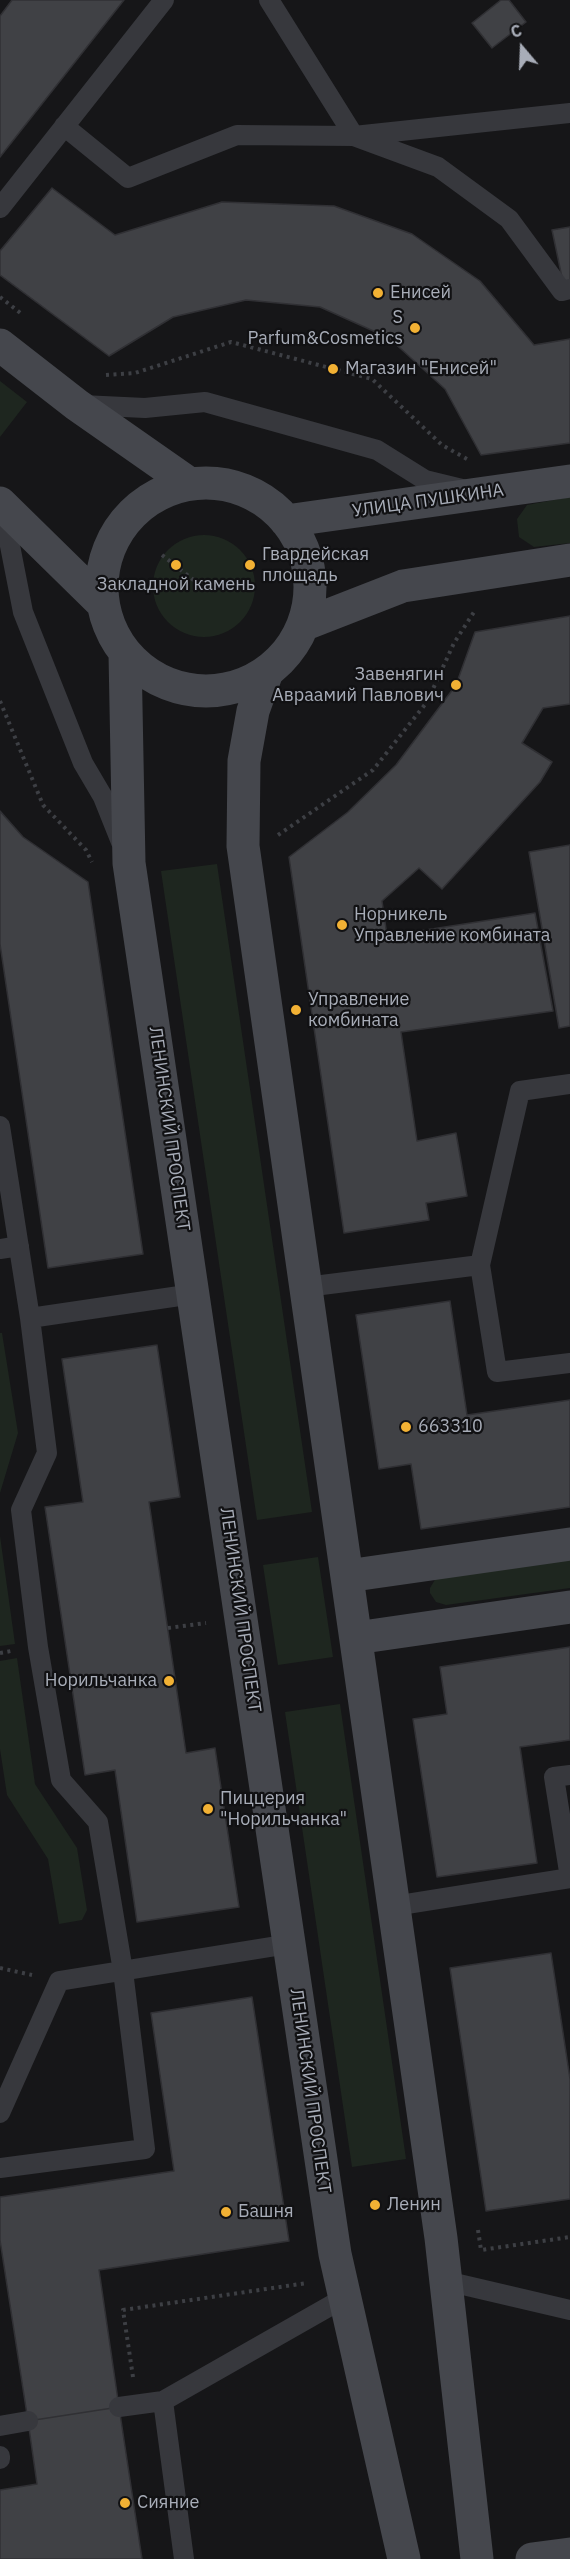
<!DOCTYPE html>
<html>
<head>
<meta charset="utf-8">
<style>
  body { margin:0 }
  #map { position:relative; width:570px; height:2559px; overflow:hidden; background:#161618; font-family:"IBM Plex Sans",sans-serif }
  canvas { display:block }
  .north { position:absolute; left:492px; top:18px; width:60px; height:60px; -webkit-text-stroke:4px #111113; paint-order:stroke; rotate:341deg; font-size:16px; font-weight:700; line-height:24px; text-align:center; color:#a8adb8 }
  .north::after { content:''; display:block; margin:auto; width:21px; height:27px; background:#a8adb8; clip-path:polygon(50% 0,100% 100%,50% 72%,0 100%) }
</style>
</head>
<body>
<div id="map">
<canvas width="570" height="2559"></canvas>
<div class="north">С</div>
</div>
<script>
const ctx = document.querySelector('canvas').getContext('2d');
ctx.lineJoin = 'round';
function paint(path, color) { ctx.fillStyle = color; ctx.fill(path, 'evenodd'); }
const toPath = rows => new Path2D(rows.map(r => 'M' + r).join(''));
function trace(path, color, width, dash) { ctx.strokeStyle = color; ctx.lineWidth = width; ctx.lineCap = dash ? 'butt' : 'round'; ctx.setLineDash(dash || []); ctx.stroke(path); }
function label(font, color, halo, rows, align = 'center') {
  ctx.font = font + ' "IBM Plex Sans",sans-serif'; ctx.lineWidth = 4.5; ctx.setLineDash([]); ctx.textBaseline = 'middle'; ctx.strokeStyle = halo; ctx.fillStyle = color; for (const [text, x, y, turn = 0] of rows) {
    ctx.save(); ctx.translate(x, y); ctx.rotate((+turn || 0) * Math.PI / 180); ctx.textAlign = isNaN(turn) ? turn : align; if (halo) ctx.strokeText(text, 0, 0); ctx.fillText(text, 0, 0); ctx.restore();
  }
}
paint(toPath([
  [0,381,27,402,0,437],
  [570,497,570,543,534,547,519,537,517,519,527,505],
  '153 586a51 51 0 1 1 102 0a51 51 0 1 1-102 0Z',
  [217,864,312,1512,257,1520,161,871],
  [0,1333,2,1333,18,1433,0,1493],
  [0,1536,15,1644,0,1646],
  [318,1557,333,1657,278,1665,263,1565],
  [570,1559,570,1588,446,1605,436,1602,430,1593,430,1588,436,1578],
  [17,1658,35,1784,77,1848,87,1910,82,1920,59,1924,48,1859,7,1795,0,1749,0,1661],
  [340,1704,406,2159,352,2167,285,1712]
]), '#1e261f');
const building = toPath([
  [12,0,124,0,0,157,0,16,12,0],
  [501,0,509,0,526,22,492,48,472,23,501,0],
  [52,188,115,235,222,202,334,206,412,234,480,281,534,345,570,339,570,443,481,455,445,389,389,338,320,307,246,300,173,317,109,356,0,275,0,251,52,188],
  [570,227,570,285,564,287,552,230,570,227],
  [570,616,570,704,543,708,522,743,552,762,540,782,442,889,419,868,382,901,387,936,535,913,553,1011,401,1032,417,1141,456,1133,467,1196,426,1203,429,1220,344,1233,289,857,348,812,396,765,456,685,475,632,570,616],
  [0,811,23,837,88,882,143,1254,48,1268,0,944,0,811],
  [570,845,570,1026,559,1028,529,852,570,845],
  [450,1301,467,1415,570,1400,570,1507,421,1529,411,1464,379,1469,356,1315,450,1301],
  [157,1345,180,1497,149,1502,186,1753,215,1748,239,1907,137,1922,115,1770,85,1775,45,1507,83,1502,62,1359,157,1345],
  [570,1647,570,1740,520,1747,537,1863,437,1877,413,1719,447,1714,440,1667,570,1647],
  [551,1953,570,2079,570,2199,486,2211,450,1968,551,1953],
  [252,1997,289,2241,99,2270,119,2407,28,2421,0,2240,0,2197,174,2171,151,2013,252,1997],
  [119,2407,142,2559,0,2559,0,2490,37,2484,28,2421,119,2407]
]);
paint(building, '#404145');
trace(building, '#303034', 1.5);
trace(toPath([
  [0,297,23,315],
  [106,375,135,373,231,342,372,379,442,445,467,459],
  [162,555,196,582],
  [0,701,43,805,86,850,92,862],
  [278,835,373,770,427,702,454,643,474,612],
  [168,1628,206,1623],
  [0,1653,11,1651],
  [0,1968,32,1975],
  [478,2230,481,2250,570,2237],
  [133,2377,123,2310,307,2283]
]), '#3d3f44', 4, [3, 4.5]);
trace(toPath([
  [269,0,354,136,570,113],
  [64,126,128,178,237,135,354,136,438,167,509,219,562,291,570,289],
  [0,208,164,0],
  [82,405,145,408,205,402,377,450,425,480,462,489],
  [3,510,23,612,83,763,103,797,121,842],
  [0,1126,30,1318,47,1453,21,1510,38,1647,61,1780,98,1822,123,1971,145,2149,0,2168],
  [0,1249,19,1246],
  [480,1265,497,1372,570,1363],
  [306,1287,480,1265,520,1091,570,1084],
  [30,1318,193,1294],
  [394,1906,570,1878,554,1777,570,1775],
  [0,2113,59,1981,289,1944],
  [446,2281,570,2310],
  [163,2401,184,2559],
  [119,2407,163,2401,344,2298],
  [0,2426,28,2421],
  [0,2456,0,2459]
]), '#37383d', 20);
trace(toPath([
  [0,345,77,405,190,484],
  '102 587a104 104 0 1 1 208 0a104 104 0 1 1-208 0Z',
  [0,503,102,603],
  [286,521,570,481],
  [303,625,403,586,570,560],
  [125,654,129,863,335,2254,404,2559],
  [267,672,253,711,244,761,243,846,441,2238,477,2559],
  [347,1576,570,1544],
  [356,1638,570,1607],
  [532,2559,570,2554]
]), '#45474d', 33);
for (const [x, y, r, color] of [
  [378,293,6,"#f2b134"],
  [415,328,6,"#f2b134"],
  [333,369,6,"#f2b134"],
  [176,565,6,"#f2b134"],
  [250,565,6,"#f2b134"],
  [456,685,6,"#f2b134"],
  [342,925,6,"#f2b134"],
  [296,1010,6,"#f2b134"],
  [406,1427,6,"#f2b134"],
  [169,1681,6,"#f2b134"],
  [208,1809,6,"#f2b134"],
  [375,2205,6,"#f2b134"],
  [226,2212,6,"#f2b134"],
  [125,2503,6,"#f2b134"]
]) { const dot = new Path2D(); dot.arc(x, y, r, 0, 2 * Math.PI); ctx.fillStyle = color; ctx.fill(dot); trace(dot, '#111113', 2); }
label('18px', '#a8adb8', '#111113', [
  ["Енисей",390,293],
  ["S",403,318,"right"],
  ["Parfum&Cosmetics",403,339,"right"],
  ["Магазин \"Енисей\"",345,369],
  ["Гвардейская",262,555],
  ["площадь",262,576],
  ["Закладной камень",176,585,"center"],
  ["Завенягин",444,675,"right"],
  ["Авраамий Павлович",444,696,"right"],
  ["Норникель",354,915],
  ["Управление комбината",354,936],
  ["Управление",308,1000],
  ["комбината",308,1021],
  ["663310",418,1427],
  ["Норильчанка",157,1681,"right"],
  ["Пиццерия",220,1799],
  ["\"Норильчанка\"",220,1820],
  ["Ленин",387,2205],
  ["Башня",238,2212],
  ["Сияние",137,2503]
], 'left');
label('18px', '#a8adb8', '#111113', [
  ["УЛИЦА ПУШКИНА",428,501,-8],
  ["ЛЕНИНСКИЙ ПРОСПЕКТ",169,1129,82],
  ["ЛЕНИНСКИЙ ПРОСПЕКТ",240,1610,82],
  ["ЛЕНИНСКИЙ ПРОСПЕКТ",310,2091,82]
]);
</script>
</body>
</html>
